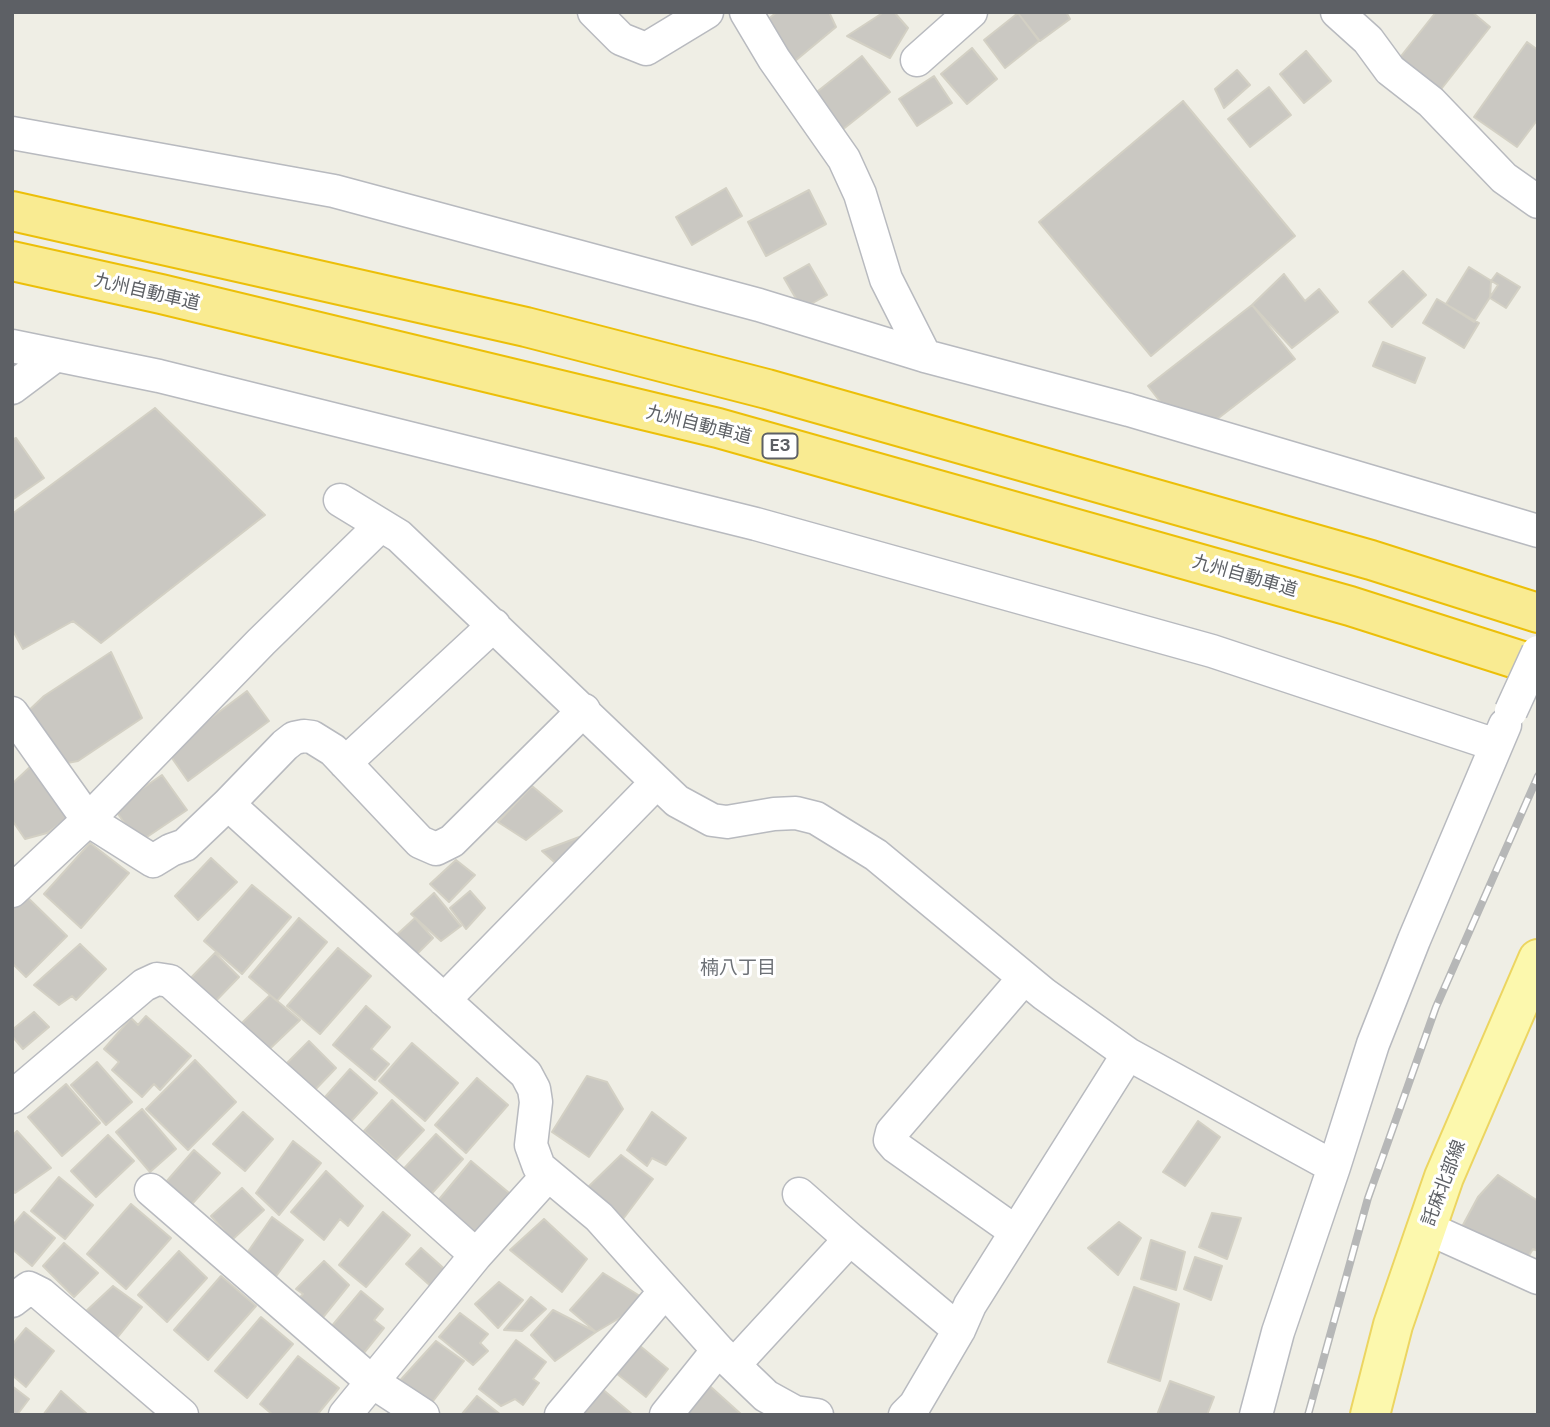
<!DOCTYPE html>
<html>
<head>
<meta charset="utf-8">
<style>
  body { margin:0 }
  #map { position:relative; width:1550px; height:1427px; overflow:hidden; background:#efeee5; font-family:"Public Sans",sans-serif }
  canvas { display:block }
  .frame { position:absolute; inset:0; border:14px solid #5d6065; pointer-events:none }
</style>
</head>
<body>
<div id="map">
<canvas width="1550" height="1427"></canvas>
<div class="frame"></div>
</div>
<script>
const ctx = document.querySelector('canvas').getContext('2d');
ctx.lineJoin = 'round';
function paint(path, color) { ctx.fillStyle = color; ctx.fill(path, 'evenodd'); }
const toPath = rows => new Path2D(rows.map(r => 'M' + r).join(''));
function trace(path, color, width, dash) { ctx.strokeStyle = color; ctx.lineWidth = width; ctx.lineCap = dash ? 'butt' : 'round'; ctx.setLineDash(dash || []); ctx.stroke(path); }
function label(font, color, halo, rows, align = 'center') {
  ctx.font = font + ' "Public Sans","Noto Sans JP",sans-serif'; ctx.lineWidth = 6; ctx.setLineDash([]); ctx.textBaseline = 'middle'; ctx.strokeStyle = halo; ctx.fillStyle = color; for (const [text, x, y, turn = 0] of rows) {
    ctx.save(); ctx.translate(x, y); ctx.rotate((+turn || 0) * Math.PI / 180); ctx.textAlign = isNaN(turn) ? turn : align; if (halo) ctx.strokeText(text, 0, 0); ctx.fillText(text, 0, 0); ctx.restore();
  }
}
const building = toPath([
  [777,12,829,12,836,27,789,66,761,25,777,12],
  [884,12,894,12,908,28,890,58,847,36,884,12],
  [1017,12,1066,12,1070,19,1040,41,1017,12],
  [1436,12,1472,12,1490,27,1431,102,1390,70,1436,12],
  [1018,13,1039,41,1005,68,984,40,1018,13],
  [1527,42,1538,50,1538,119,1517,147,1474,117,1527,42],
  [972,48,997,79,967,104,941,74,972,48],
  [1306,51,1331,81,1304,103,1280,74,1306,51],
  [862,56,890,92,837,134,808,99,862,56],
  [1237,70,1250,85,1224,108,1215,89,1237,70],
  [934,76,952,103,917,126,899,99,934,76],
  [1269,87,1291,115,1250,147,1228,119,1269,87],
  [1183,101,1295,236,1151,356,1039,222,1183,101],
  [726,188,742,216,692,245,676,217,726,188],
  [809,190,826,224,766,256,748,222,809,190],
  [809,264,827,295,802,309,784,278,809,264],
  [1469,267,1498,285,1474,322,1446,304,1469,267],
  [1403,271,1426,295,1392,327,1369,302,1403,271],
  [1497,273,1520,287,1506,308,1490,298,1491,281,1497,273],
  [1284,274,1305,301,1319,289,1338,312,1292,348,1252,305,1284,274],
  [1437,299,1479,323,1464,348,1423,323,1437,299],
  [1252,305,1295,359,1190,440,1148,386,1252,305],
  [1383,342,1425,358,1415,383,1373,366,1383,342],
  [155,408,265,515,101,643,73,621,23,649,12,629,12,514,155,408],
  [16,438,44,478,12,500,12,440,16,438],
  [111,652,142,718,78,761,51,766,23,716,44,696,111,652],
  [247,691,269,721,188,781,167,751,247,691],
  [31,766,71,816,47,833,25,839,12,820,12,784,31,766],
  [162,775,187,810,138,843,114,808,162,775],
  [532,786,562,811,526,840,498,822,532,786],
  [582,836,591,837,561,868,542,851,582,836],
  [90,843,129,873,81,928,44,894,90,843],
  [211,858,237,882,198,920,175,896,211,858],
  [456,860,475,875,449,902,430,884,456,860],
  [252,885,291,917,242,974,204,941,252,885],
  [470,891,485,908,466,929,450,908,470,891],
  [22,892,67,936,26,977,12,963,12,902,22,892],
  [434,893,461,926,441,941,411,914,434,893],
  [299,918,327,942,277,1001,249,977,299,918],
  [415,918,433,938,411,960,390,941,415,918],
  [80,944,106,969,76,1000,72,996,59,1005,34,985,80,944],
  [338,948,371,976,320,1034,287,1006,338,948],
  [215,953,239,977,209,1008,184,985,215,953],
  [270,995,300,1020,258,1060,234,1031,270,995],
  [366,1006,390,1027,371,1049,389,1064,375,1080,333,1045,366,1006],
  [34,1012,49,1027,23,1049,12,1036,12,1030,34,1012],
  [146,1016,191,1056,160,1090,154,1084,142,1097,112,1070,119,1062,104,1049,131,1018,138,1025,146,1016],
  [309,1041,336,1068,310,1095,282,1068,309,1041],
  [412,1043,458,1083,425,1121,379,1081,412,1043],
  [195,1060,236,1102,188,1150,146,1109,195,1060],
  [97,1062,132,1102,106,1125,71,1085,97,1062],
  [350,1069,377,1093,345,1128,318,1105,350,1069],
  [587,1076,607,1082,623,1109,589,1157,552,1132,587,1076],
  [477,1078,508,1105,466,1153,435,1125,477,1078],
  [66,1084,100,1123,62,1156,28,1117,66,1084],
  [392,1100,424,1130,396,1160,364,1131,392,1100],
  [142,1109,176,1149,150,1172,116,1132,142,1109],
  [243,1112,273,1139,245,1171,213,1144,243,1112],
  [652,1112,686,1138,666,1165,652,1158,647,1166,627,1150,652,1112],
  [1198,1121,1220,1137,1185,1186,1163,1172,1198,1121],
  [17,1131,51,1168,15,1193,12,1188,12,1136,17,1131],
  [436,1134,463,1159,425,1201,397,1176,436,1134],
  [108,1135,134,1161,96,1197,71,1171,108,1135],
  [293,1141,321,1163,279,1215,256,1193,293,1141],
  [194,1150,220,1173,192,1204,166,1182,194,1150],
  [621,1155,653,1179,617,1227,582,1193,621,1155],
  [471,1161,514,1197,473,1245,431,1209,471,1161],
  [326,1171,363,1206,348,1226,340,1219,324,1240,291,1212,326,1171],
  [1498,1175,1538,1201,1538,1251,1533,1249,1513,1281,1450,1249,1478,1197,1498,1175],
  [59,1177,93,1205,65,1239,31,1211,59,1177],
  [242,1188,264,1210,232,1240,211,1216,242,1188],
  [131,1204,171,1238,126,1289,87,1254,131,1204],
  [24,1212,55,1238,32,1266,12,1249,12,1226,24,1212],
  [383,1212,410,1235,366,1287,339,1265,383,1212],
  [1212,1213,1241,1218,1227,1259,1199,1247,1212,1213],
  [272,1217,303,1240,274,1279,245,1256,272,1217],
  [544,1219,587,1259,562,1292,510,1250,544,1219],
  [1119,1222,1141,1238,1118,1275,1088,1248,1119,1222],
  [1151,1240,1185,1252,1176,1290,1141,1279,1151,1240],
  [64,1243,98,1273,74,1297,43,1266,64,1243],
  [421,1248,449,1273,434,1289,406,1264,421,1248],
  [179,1251,207,1278,167,1322,138,1295,179,1251],
  [1195,1257,1222,1266,1211,1300,1184,1289,1195,1257],
  [324,1261,349,1285,320,1321,294,1304,303,1294,296,1289,324,1261],
  [603,1273,648,1301,596,1332,570,1310,603,1273],
  [221,1276,256,1306,208,1360,174,1330,221,1276],
  [499,1282,523,1300,498,1328,475,1304,499,1282],
  [113,1286,142,1307,116,1339,84,1313,113,1286],
  [1134,1287,1179,1304,1160,1381,1108,1362,1134,1287],
  [361,1291,383,1309,374,1320,384,1328,359,1359,326,1333,361,1291],
  [531,1297,546,1309,522,1331,504,1330,531,1297],
  [553,1310,596,1332,555,1361,531,1335,553,1310],
  [460,1313,488,1334,480,1343,488,1351,473,1365,439,1337,460,1313],
  [261,1317,293,1344,247,1398,215,1371,261,1317],
  [26,1328,54,1351,26,1387,12,1375,12,1345,26,1328],
  [516,1340,546,1362,533,1379,539,1383,523,1405,515,1399,501,1406,479,1389,516,1340],
  [436,1341,464,1361,430,1405,396,1385,436,1341],
  [634,1341,668,1369,646,1397,611,1369,634,1341],
  [298,1356,339,1388,317,1415,273,1415,260,1404,298,1356],
  [702,1379,742,1415,670,1415,702,1379],
  [1170,1381,1214,1397,1207,1415,1157,1415,1170,1381],
  [12,1386,29,1399,17,1415,12,1415,12,1386],
  [601,1388,633,1415,579,1415,601,1388],
  [61,1391,87,1414,86,1415,43,1415,61,1391],
  [477,1396,501,1415,462,1414,477,1396]
]);
paint(building, '#cac8c2');
trace(building, '#d3d0c4', 2);
const minor = toPath([
  [594,12,621,39,646,49,707,12],
  [746,12,774,59,844,159,860,194,886,279,925,356],
  [1337,12,1368,40,1390,70,1431,102,1504,178,1538,202],
  [917,60,971,12],
  [12,133,334,191,759,305,925,356,1129,410,1538,531],
  [12,346,159,376,756,524,1212,651,1496,745],
  [12,388,56,355],
  [340,500,399,536,677,801,712,820,727,822,774,814,796,813,816,818,876,855,1044,994,1128,1054,1334,1167],
  [12,713,88,820,153,861,171,850,185,845,228,804,526,1074,534,1089,536,1102,531,1145,539,1167,599,1217,718,1350,766,1396,795,1412,817,1415],
  [345,763,494,625],
  [228,804,285,745,294,738,304,736,312,737,333,750,420,842,436,849,452,841,584,710],
  [12,891,88,820,261,642,380,526],
  [444,1000,656,783],
  [12,1097,144,985,157,979,170,981,476,1255],
  [151,1190,371,1381,423,1415],
  [799,1194,850,1239,959,1330],
  [1427,1228,1538,1278],
  [1016,1232,896,1147,890,1140,892,1132,1024,978],
  [12,1301,29,1288,41,1294,182,1415],
  [734,1365,850,1239],
  [345,1415,476,1255,548,1175],
  [561,1415,665,1291],
  [666,1415,718,1350],
  [905,1415,915,1405,959,1330,970,1305,1128,1054],
  [1256,1415,1278,1332,1334,1167,1373,1044,1414,940,1505,725]
]);
const major = toPath([
  [1370,1415,1393,1325,1444,1177,1538,959]
]);
const highway = toPath([
  [12,211,526,327,767,389,1371,560,1538,613],
  [12,261,161,294,718,428,1350,606,1538,666]
]);
trace(minor, '#b8babf', 35);
trace(major, '#ecd561', 42);
trace(highway, '#ecbf08', 42);
trace(minor, '#fff', 32);
trace(major, '#fcf8ad', 38);
trace(highway, '#f9eb92', 38);
const rail = toPath([
  [1308,1415,1368,1198,1436,1007,1538,776]
]);
trace(rail, '#b6b7b7', 8);
trace(rail, '#fff', 5, [16]);
const minorBridge = toPath([
  [1511,711,1538,652]
]);
trace(minorBridge, '#b8babf', 35, []);
trace(minorBridge, '#fff', 32);
for (const [x, y, w] of [
  [780,446,35]
]) { const box = new Path2D(); box.roundRect(x - w / 2, y - 12.5, w, 25, 5); ctx.fillStyle = '#fff'; ctx.fill(box); trace(box, '#5d6065', 2); }
label('bold 16px', '#5d6065', null, [
  ["E3",780,446]
]);
label('18px', '#5d6065', '#fff', [
  ["九州自動車道",147,292,13],
  ["九州自動車道",699,425,14],
  ["九州自動車道",1245,576,16],
  ["託麻北部線",1444,1183,-69]
]);
label('19px', '#6e7277', '#fff', [
  ["楠八丁目",738,968]
]);
</script>
</body>
</html>
